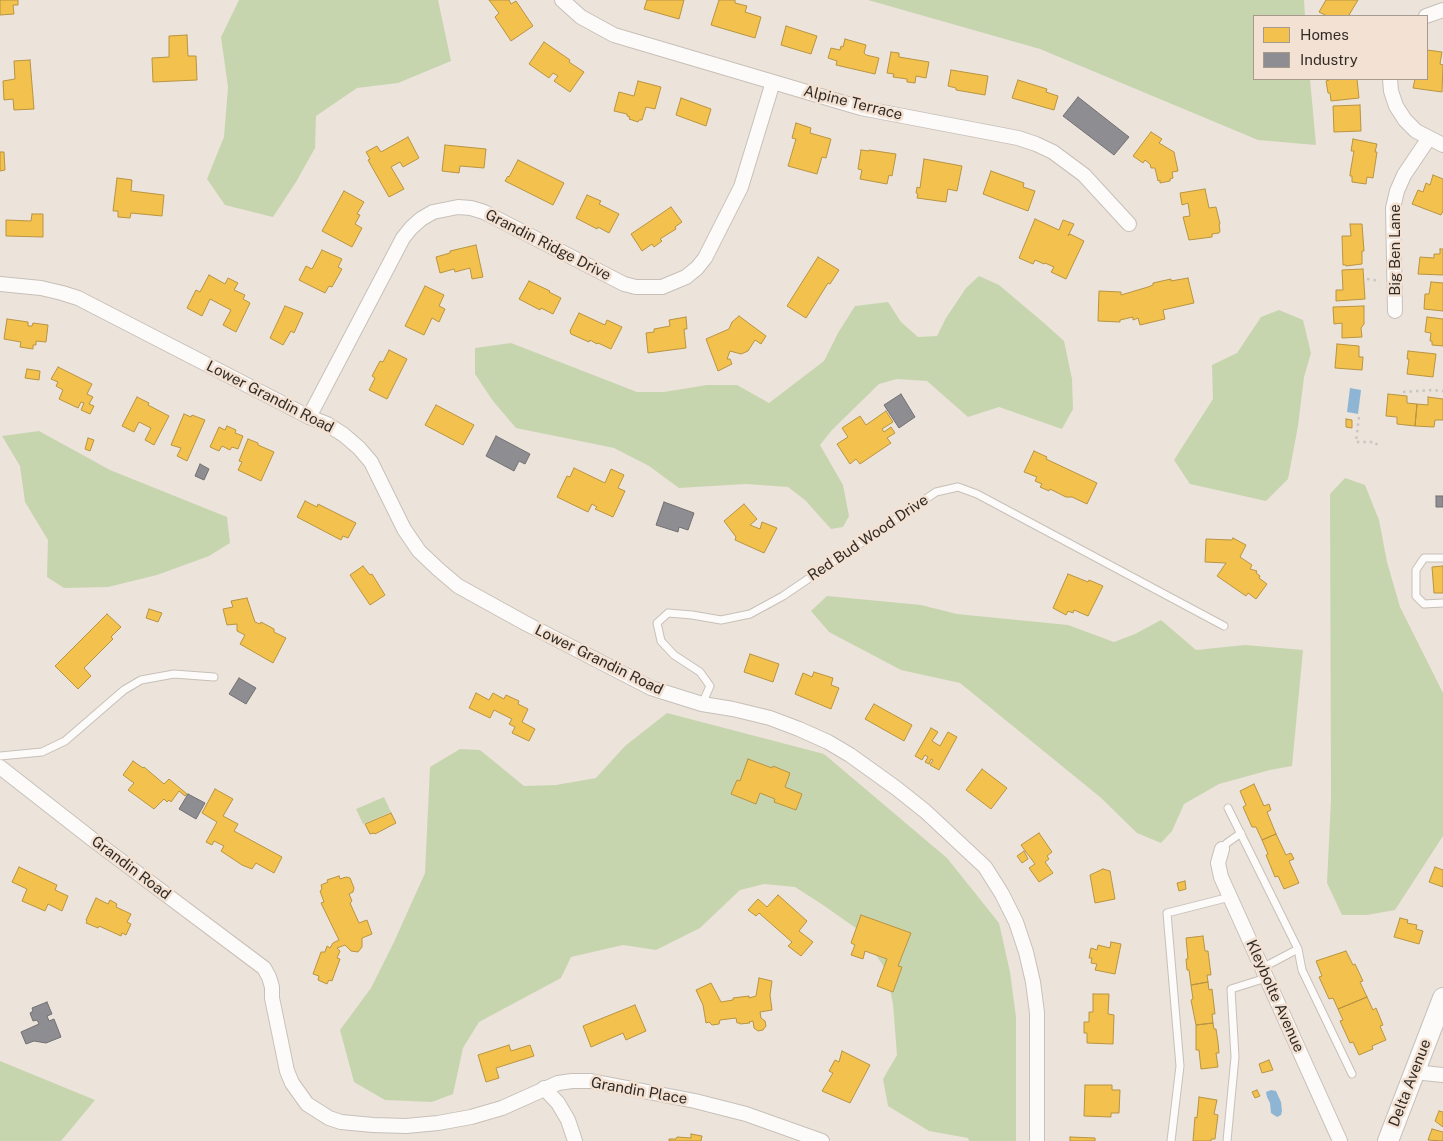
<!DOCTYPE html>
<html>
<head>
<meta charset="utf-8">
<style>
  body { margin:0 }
  #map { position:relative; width:1443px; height:1141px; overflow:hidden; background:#ece3da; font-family:"Public Sans",sans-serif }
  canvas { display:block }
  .legend { position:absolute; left:1253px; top:15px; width:175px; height:65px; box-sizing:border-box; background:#f3e2d3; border:1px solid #a6998e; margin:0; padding:6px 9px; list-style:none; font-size:15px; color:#322c26 }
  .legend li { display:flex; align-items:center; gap:10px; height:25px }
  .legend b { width:25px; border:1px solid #a6998e }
</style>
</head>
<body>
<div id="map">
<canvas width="1443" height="1141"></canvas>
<ul class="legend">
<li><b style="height:14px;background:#f2c14e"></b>Homes</li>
<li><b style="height:14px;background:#8d8d92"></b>Industry</li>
</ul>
</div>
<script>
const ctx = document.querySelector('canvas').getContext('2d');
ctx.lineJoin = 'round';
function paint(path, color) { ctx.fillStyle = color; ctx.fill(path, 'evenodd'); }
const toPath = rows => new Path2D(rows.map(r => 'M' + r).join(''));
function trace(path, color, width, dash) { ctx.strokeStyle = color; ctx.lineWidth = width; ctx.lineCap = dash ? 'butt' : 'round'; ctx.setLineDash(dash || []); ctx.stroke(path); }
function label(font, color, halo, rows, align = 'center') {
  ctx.font = font + ' "Public Sans",sans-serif'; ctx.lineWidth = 5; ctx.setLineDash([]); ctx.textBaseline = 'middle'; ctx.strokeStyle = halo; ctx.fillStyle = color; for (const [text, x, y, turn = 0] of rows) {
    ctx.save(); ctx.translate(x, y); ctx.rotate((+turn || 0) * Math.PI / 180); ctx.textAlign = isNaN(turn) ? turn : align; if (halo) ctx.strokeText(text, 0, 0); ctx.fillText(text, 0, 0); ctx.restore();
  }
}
paint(toPath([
  [239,0,438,0,451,61,398,83,357,88,316,116,315,148,296,182,273,217,225,205,207,179,224,137,228,87,221,37],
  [868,0,1304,0,1305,16,1254,16,1254,79,1310,79,1316,145,1258,140,1040,49],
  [979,276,999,285,1044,323,1064,341,1072,379,1073,409,1062,429,999,407,968,417,927,381,897,379,879,384,832,430,820,445,843,485,849,516,843,527,831,529,805,500,788,487,746,484,679,488,649,466,614,448,516,428,493,401,475,374,475,348,511,343,637,392,664,392,707,385,737,385,769,403,824,361,838,333,855,306,888,302,901,322,918,337,937,336,946,318,966,288],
  [1279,310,1303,320,1311,353,1304,377,1298,426,1288,479,1266,501,1190,484,1174,460,1213,399,1212,365,1237,353,1261,317],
  [39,431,110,470,227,517,230,543,209,556,157,575,108,587,64,588,47,577,48,540,25,502,20,466,2,436],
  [1345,478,1365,485,1379,520,1387,562,1400,607,1443,693,1443,836,1395,910,1367,915,1342,915,1327,883,1331,800,1330,494],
  [827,596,921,605,957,614,1068,625,1114,642,1135,634,1161,620,1196,650,1245,645,1303,650,1292,766,1270,770,1219,784,1184,804,1172,831,1161,843,1137,833,1100,797,960,683,901,670,829,632,811,611],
  [667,713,824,754,947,858,999,923,1010,972,1016,1017,1016,1141,969,1141,968,1138,929,1131,888,1106,883,1079,897,1055,893,1004,886,970,860,931,823,905,795,887,764,884,740,890,700,928,656,950,623,945,571,957,561,978,479,1022,463,1048,453,1094,432,1102,385,1100,354,1082,340,1030,371,988,394,942,425,873,430,767,460,749,480,750,524,786,556,785,596,778,625,746],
  [384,797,391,812,363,824,356,809],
  [0,1061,95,1100,61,1141,0,1141]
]), '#c7d5af');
paint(toPath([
  [1350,388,1361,390,1358,414,1347,412],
  [1271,1090,1276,1091,1281,1102,1282,1111,1281,1115,1277,1117,1271,1113,1270,1103,1267,1097,1266,1092]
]), '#8eb6d4');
const homes = toPath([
  [0,0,18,0,18,5,13,5,14,14,0,15,0,0],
  [489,0,509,0,511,4,516,1,533,26,511,41,495,17,499,13,489,0],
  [647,0,684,0,679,19,644,9,647,0],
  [719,0,735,0,735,3,747,6,745,12,761,17,755,38,711,25,719,0],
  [1326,0,1358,0,1349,15,1350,16,1327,16,1319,12,1326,0],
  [786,26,817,36,811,54,781,45,786,26],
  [187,35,188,56,196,56,197,80,153,82,152,58,169,57,169,36,187,35],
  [845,39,866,45,864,53,866,55,879,58,875,74,836,65,837,61,828,58,831,48,840,50,841,46,843,47,845,39],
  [544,42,570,60,569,62,584,72,570,92,554,81,558,76,553,73,549,78,529,64,544,42],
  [1427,50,1442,52,1440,64,1443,65,1442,92,1413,88,1415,79,1427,79,1427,50],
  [891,52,899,53,899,57,929,62,926,78,916,76,915,83,907,82,907,79,893,77,894,74,887,73,891,52],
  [30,60,34,109,14,110,13,99,4,100,3,81,15,79,14,61,30,60],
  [951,70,988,76,985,95,956,90,956,88,948,86,951,70],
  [1329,79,1357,79,1359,98,1331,101,1330,93,1328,93,1326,81,1329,80,1329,79],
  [1018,80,1047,89,1046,92,1058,96,1054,110,1012,98,1018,80],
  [638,81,661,87,655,109,646,107,642,120,639,120,638,122,629,119,630,117,627,116,627,114,614,111,619,92,634,96,638,81],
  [681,98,711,109,706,126,676,115,681,98],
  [1360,105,1361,131,1334,132,1333,106,1360,105],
  [796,123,811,128,810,133,831,139,826,158,822,157,817,174,788,166,796,139,792,138,796,123],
  [1151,132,1162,139,1159,143,1174,152,1178,171,1172,172,1173,178,1170,179,1170,181,1160,183,1160,180,1158,181,1155,168,1151,168,1150,164,1145,160,1143,163,1133,156,1151,132],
  [408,137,419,158,403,167,400,162,391,167,404,189,389,197,368,160,370,159,366,152,377,146,381,152,408,137],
  [1353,139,1377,144,1375,152,1377,152,1373,178,1367,177,1366,184,1352,182,1352,176,1350,176,1350,174,1354,151,1351,151,1353,139],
  [445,145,486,149,484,168,460,166,459,173,442,171,445,145],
  [861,150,869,151,869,150,896,154,892,176,889,175,887,184,860,179,862,170,858,169,861,150],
  [0,152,4,152,5,170,0,171,0,152],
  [924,159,962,166,957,191,948,189,946,202,917,198,918,194,916,193,917,187,920,188,924,159],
  [518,160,564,183,553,205,505,181,508,176,509,177,518,160],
  [991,171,1024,183,1023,187,1035,191,1028,211,983,194,991,171],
  [1433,175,1443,179,1443,211,1441,215,1412,204,1418,190,1423,192,1426,183,1430,185,1433,175],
  [117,178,132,180,131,191,164,195,162,216,131,213,130,218,118,217,118,211,113,211,117,178],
  [1205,189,1209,208,1216,207,1220,224,1219,224,1220,231,1219,233,1212,234,1212,237,1189,240,1183,217,1190,216,1188,203,1182,205,1180,193,1205,189],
  [344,191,364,202,357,214,360,215,355,224,362,228,352,247,322,231,344,191],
  [587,195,601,201,599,204,619,214,609,233,598,227,597,229,576,218,587,195],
  [671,207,682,222,675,227,676,229,660,239,662,241,654,247,652,244,642,251,631,234,671,207],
  [32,214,43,214,43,237,6,236,6,220,31,221,32,214],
  [1035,219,1059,230,1063,220,1074,224,1068,236,1070,234,1084,241,1066,279,1051,272,1054,267,1045,263,1044,264,1035,260,1033,264,1019,258,1035,219],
  [1350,224,1362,224,1364,251,1362,251,1362,264,1346,266,1346,265,1343,265,1342,236,1351,236,1350,224],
  [476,245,483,277,472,279,470,268,455,272,454,269,440,273,436,257,450,253,450,251,476,245],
  [1440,249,1443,249,1443,275,1418,274,1420,257,1434,258,1434,254,1440,254,1440,249],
  [322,250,342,259,338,267,342,269,332,287,329,286,325,293,299,280,306,266,312,269,322,250],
  [818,257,839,270,830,284,828,283,806,318,787,306,818,257],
  [1363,269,1365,299,1336,301,1336,290,1343,290,1342,270,1363,269],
  [209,275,225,284,228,278,238,283,234,290,245,295,243,299,250,303,236,332,223,325,231,310,210,299,202,316,187,308,196,290,200,292,209,275],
  [1188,278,1194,303,1163,310,1165,319,1140,325,1138,318,1133,320,1133,317,1120,320,1120,322,1098,321,1099,291,1121,292,1121,295,1148,287,1153,285,1153,283,1171,279,1171,281,1188,278],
  [529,281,550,291,549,292,561,298,553,314,541,308,540,310,519,299,529,281],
  [1431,282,1443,283,1443,311,1424,309,1425,294,1429,294,1431,282],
  [425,286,444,295,439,306,445,309,439,322,432,318,424,335,405,326,425,286],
  [285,306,303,313,294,333,291,331,283,345,270,338,285,306],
  [1364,306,1364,324,1361,328,1362,337,1342,338,1342,323,1334,324,1333,307,1364,306],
  [579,313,605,325,607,320,622,327,611,349,598,343,597,344,590,340,589,342,571,334,570,331,579,313],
  [739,316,766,336,761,344,755,340,748,351,741,354,730,351,727,359,730,359,732,364,718,371,706,339,729,329,732,322,739,316],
  [686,317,687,329,684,329,686,348,648,353,646,333,654,332,654,329,670,326,669,320,686,317],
  [1427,317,1443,319,1443,346,1432,345,1432,341,1430,341,1431,333,1425,332,1427,317],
  [7,319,28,322,28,326,32,326,33,323,48,325,46,342,36,341,36,345,33,345,33,349,20,347,21,342,4,339,7,319],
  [1337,344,1359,346,1359,357,1363,357,1362,370,1335,368,1337,344],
  [389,350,407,359,387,399,369,390,375,378,372,376,380,361,383,362,389,350],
  [1408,351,1436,354,1433,377,1407,374,1409,359,1407,359,1408,351],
  [58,367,92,384,87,394,93,397,89,404,94,406,90,414,81,410,84,403,81,402,78,408,59,399,63,390,56,386,58,382,51,379,58,367],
  [27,369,40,371,39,380,25,378,27,369],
  [1388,394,1407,396,1407,403,1417,404,1415,426,1397,424,1397,417,1386,416,1388,394],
  [137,397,149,403,148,405,169,416,154,445,145,440,151,428,139,422,134,432,122,426,137,397],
  [1428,397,1443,399,1443,420,1435,420,1434,427,1415,426,1417,404,1428,405,1428,397],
  [436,405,474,425,463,445,425,425,436,405],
  [886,411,893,422,882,429,884,432,891,427,895,433,887,438,891,443,860,464,856,459,850,464,837,444,848,437,842,428,860,416,866,425,886,411],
  [184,414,191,417,192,415,205,420,187,461,177,456,181,448,171,445,184,414],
  [1346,419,1352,420,1352,428,1346,427,1346,419],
  [227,426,236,430,235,433,243,436,238,449,232,447,230,450,222,446,219,451,210,447,219,427,225,430,227,426],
  [88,438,94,440,90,451,85,449,88,438],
  [248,439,258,443,258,445,274,452,261,481,238,470,242,462,239,461,248,439],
  [1034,451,1047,457,1046,459,1097,483,1087,504,1072,497,1066,497,1050,489,1049,491,1040,487,1042,484,1035,481,1037,477,1024,472,1034,451],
  [574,468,605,483,611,469,624,475,618,488,625,491,613,517,595,509,597,507,592,504,588,512,557,497,567,476,570,477,574,468],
  [305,501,317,507,318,504,356,523,348,538,343,536,341,540,297,517,305,501],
  [744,504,757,519,750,525,760,529,762,522,777,528,764,553,735,540,736,537,724,521,744,504],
  [1233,538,1246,545,1240,557,1252,565,1250,569,1257,571,1256,573,1260,576,1259,578,1267,584,1256,599,1248,593,1246,596,1217,576,1226,563,1205,562,1206,539,1232,540,1233,538],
  [363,566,370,575,372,574,385,595,370,605,350,575,363,566],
  [1443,566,1443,593,1434,593,1432,567,1443,566],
  [1068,574,1088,582,1089,580,1103,586,1088,616,1074,610,1073,613,1068,611,1066,615,1053,608,1068,574],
  [247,598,255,622,260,624,261,622,274,629,274,632,286,638,273,663,240,644,245,635,237,631,237,624,227,625,223,609,233,607,231,601,247,598],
  [149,609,162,613,158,622,146,618,149,609],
  [107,614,121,627,111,637,113,639,84,668,91,676,78,689,55,666,107,614],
  [750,654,779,664,773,682,744,672,750,654],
  [814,672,833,678,831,685,839,688,831,709,795,694,803,673,812,677,814,672],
  [476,693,489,700,493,693,504,699,506,695,519,701,518,704,528,709,522,722,535,729,529,741,512,733,515,727,509,724,512,719,494,710,490,718,469,708,476,693],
  [874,704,912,725,904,741,865,719,874,704],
  [931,728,938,732,932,741,940,746,948,732,957,737,939,770,930,765,933,760,931,759,929,764,925,762,928,757,925,755,922,760,915,756,931,728],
  [748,759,772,768,773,766,790,773,785,787,802,794,796,810,774,802,775,799,760,793,756,804,731,794,737,780,740,781,748,759],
  [133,761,143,768,144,767,164,784,169,779,187,794,185,796,179,791,171,802,169,800,167,802,164,799,154,809,128,790,134,783,123,775,133,761],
  [982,769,1007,788,991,809,966,790,982,769],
  [1254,784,1264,806,1269,804,1271,810,1267,812,1276,834,1262,840,1256,827,1252,827,1243,807,1246,805,1240,791,1254,784],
  [215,789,233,799,223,816,238,824,234,831,282,857,274,873,256,863,252,869,242,865,221,851,224,846,214,841,212,845,206,842,217,822,202,813,215,789],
  [391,813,396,823,375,834,374,833,370,834,365,824,391,813],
  [1039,833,1052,852,1047,856,1049,859,1045,862,1053,873,1039,882,1029,868,1035,864,1021,845,1039,833],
  [1276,834,1286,855,1291,853,1294,859,1289,861,1299,883,1284,889,1278,876,1275,877,1266,855,1268,854,1262,840,1276,834],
  [1024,851,1028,859,1022,863,1017,856,1024,851],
  [19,867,57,885,55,890,68,896,62,911,48,904,45,911,22,901,27,889,12,882,19,867],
  [1435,867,1443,870,1443,887,1429,882,1435,867],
  [1103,869,1110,871,1115,899,1095,903,1090,875,1103,869],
  [339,876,340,879,346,877,350,878,354,888,353,892,349,894,352,901,350,903,359,923,367,920,372,934,362,938,362,947,358,952,351,951,345,945,337,948,340,951,337,958,340,959,332,981,329,980,327,984,318,980,319,976,313,974,321,952,325,952,327,946,330,948,333,943,339,940,321,903,324,902,320,891,322,889,321,885,328,882,327,880,339,876],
  [1185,881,1186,889,1179,891,1177,883,1185,881],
  [778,895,807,921,799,931,813,942,801,956,788,946,792,942,759,913,756,916,748,910,758,899,767,907,778,895],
  [96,898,108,904,110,900,117,904,116,907,131,914,127,922,131,924,126,935,122,933,121,936,99,926,98,928,86,923,87,921,86,920,96,898],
  [861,915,911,933,898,966,902,967,893,992,877,986,887,959,865,951,863,959,851,955,855,945,851,943,861,915],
  [1400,918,1408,920,1407,923,1417,925,1416,929,1423,931,1419,944,1394,937,1400,918],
  [1203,936,1205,951,1208,951,1211,975,1207,975,1208,982,1191,985,1189,970,1187,970,1186,959,1188,959,1186,938,1203,936],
  [1111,942,1121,944,1115,974,1095,970,1097,964,1091,963,1092,958,1089,958,1091,948,1097,950,1098,945,1110,948,1111,942],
  [1346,951,1353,965,1355,964,1363,981,1360,982,1367,997,1338,1009,1333,998,1329,999,1319,977,1322,976,1316,961,1346,951],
  [759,978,772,981,770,995,772,1010,760,1012,761,1018,765,1021,766,1026,763,1030,758,1031,754,1028,753,1021,749,1022,750,1023,740,1024,740,1023,737,1023,736,1018,720,1020,719,1024,712,1025,709,1022,706,1023,703,1005,696,990,711,983,721,1002,733,1000,733,998,749,996,749,998,756,996,759,978],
  [1208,982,1209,990,1212,989,1215,1014,1212,1014,1213,1023,1196,1025,1191,1000,1193,999,1191,985,1208,982],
  [1093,994,1109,994,1108,1014,1114,1015,1113,1044,1087,1043,1087,1033,1084,1033,1084,1022,1089,1022,1089,1012,1093,1012,1093,994],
  [1367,997,1373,1010,1376,1008,1383,1025,1380,1026,1386,1040,1372,1046,1373,1049,1359,1055,1353,1042,1350,1043,1340,1021,1343,1020,1338,1009,1367,997],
  [635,1005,646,1031,626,1040,623,1033,591,1047,583,1026,635,1005],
  [1213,1023,1214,1029,1216,1029,1218,1042,1219,1053,1216,1053,1218,1067,1201,1069,1199,1050,1196,1050,1196,1025,1213,1023],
  [509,1045,511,1051,530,1045,534,1056,496,1068,499,1078,486,1082,478,1055,509,1045],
  [842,1051,870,1065,850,1103,822,1091,833,1073,829,1071,835,1060,839,1062,842,1051],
  [1269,1060,1273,1070,1262,1073,1259,1064,1269,1060],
  [1085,1085,1112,1085,1112,1090,1120,1090,1119,1113,1111,1113,1111,1117,1084,1116,1085,1085],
  [1257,1090,1260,1096,1255,1098,1252,1092,1257,1090],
  [1199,1097,1217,1100,1214,1114,1218,1115,1215,1139,1211,1139,1211,1141,1193,1141,1195,1117,1197,1118,1199,1097],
  [1439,1111,1443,1112,1443,1127,1435,1121,1439,1111],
  [1432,1129,1443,1132,1443,1141,1428,1140,1432,1129],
  [691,1134,702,1136,701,1141,669,1141,669,1139,676,1139,677,1137,691,1138,691,1134],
  [1070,1137,1095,1138,1095,1141,1070,1141,1070,1137]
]);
paint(homes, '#f2c14e');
trace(homes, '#b89442', 1);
const industry = toPath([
  [1078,97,1129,137,1114,155,1063,116,1078,97],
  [901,394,915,417,899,428,884,405,901,394],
  [496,436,530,454,525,464,519,461,514,471,486,456,496,436],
  [200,464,209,469,204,480,195,476,200,464],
  [1436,496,1443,496,1443,507,1436,507,1436,496],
  [664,502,694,513,688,530,679,527,678,532,656,525,664,502],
  [239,678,256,688,246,704,229,694,239,678],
  [188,794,205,803,196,819,179,809,188,794],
  [47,1002,52,1014,47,1016,49,1021,54,1019,61,1037,46,1043,34,1041,26,1044,21,1032,39,1024,37,1020,33,1021,30,1013,33,1011,32,1008,47,1002]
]);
paint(industry, '#8d8d92');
trace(industry, '#727072', 1);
const service = toPath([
  [1443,558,1424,558,1416,570,1416,596,1424,604,1443,603],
  [702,704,710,686,700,672,674,655,661,641,657,623,668,613,692,615,721,620,750,614,783,596,936,492,958,487,977,494,1224,626],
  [0,756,42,752,65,741,124,690,141,680,174,674,214,677],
  [1228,808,1298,949,1262,968],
  [1222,849,1227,843,1241,833],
  [1298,949,1302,970,1352,1074],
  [1171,1141,1180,1066,1167,913,1230,897],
  [1227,1141,1235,1057,1231,989,1266,978]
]);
const minor = toPath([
  [562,0,581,17,614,35,861,108,1018,138,1036,144,1053,152,1084,175,1129,224],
  [1426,16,1443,10],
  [1390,79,1391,91,1396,106,1405,120,1416,131,1443,145],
  [0,284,41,288,62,293,78,298,309,417,327,424,344,435,359,448,371,462,404,529,419,551,438,569,458,586,525,623,651,688,702,704,733,709,770,718,799,729,828,742,850,755,896,788,925,811,985,867,1002,894,1016,922,1026,952,1033,982,1037,1013,1037,1141],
  [1395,311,1393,208,1397,191,1404,175,1429,138],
  [309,417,403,238,411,228,421,219,433,212,458,207,471,208,484,212,624,284,636,287,662,287,686,277,697,268,705,258,741,187,773,82],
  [0,767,92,839,264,968,269,977,272,987,272,998,287,1071,292,1083,307,1104,329,1118,341,1122,373,1125,406,1126,438,1123,471,1117,502,1108,558,1083,572,1081,591,1081,695,1101,746,1114,822,1141],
  [1222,849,1218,863,1221,877,1340,1141],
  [1414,1072,1443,1075],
  [544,1088,558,1103,568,1120,575,1141]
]);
const secondary = toPath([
  [1388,1141,1443,998]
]);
trace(service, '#c7c0b9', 9);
trace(minor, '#c7c0b9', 16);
trace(secondary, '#c7c0b9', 22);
trace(toPath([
  [1367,279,1380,281],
  [1403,392,1432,390,1443,391],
  [1359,417,1356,442,1375,442,1379,448]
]), '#c9c6c2', 2.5, [2.5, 4]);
trace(service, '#fcfbf9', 7);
trace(minor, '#fcfbf9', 14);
trace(secondary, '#fcfbf9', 20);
label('15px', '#322c26', '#f3e2d3', [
  ["Alpine Terrace",853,103,14],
  ["Grandin Ridge Drive",548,245,27],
  ["Big Ben Lane",1395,250,-90],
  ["Lower Grandin Road",270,397,27],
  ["Red Bud Wood Drive",868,538,-34],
  ["Lower Grandin Road",599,660,26],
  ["Grandin Road",131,868,37],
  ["Kleybolte Avenue",1275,996,66],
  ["Delta Avenue",1410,1083,-69],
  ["Grandin Place",639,1091,10]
]);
</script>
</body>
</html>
